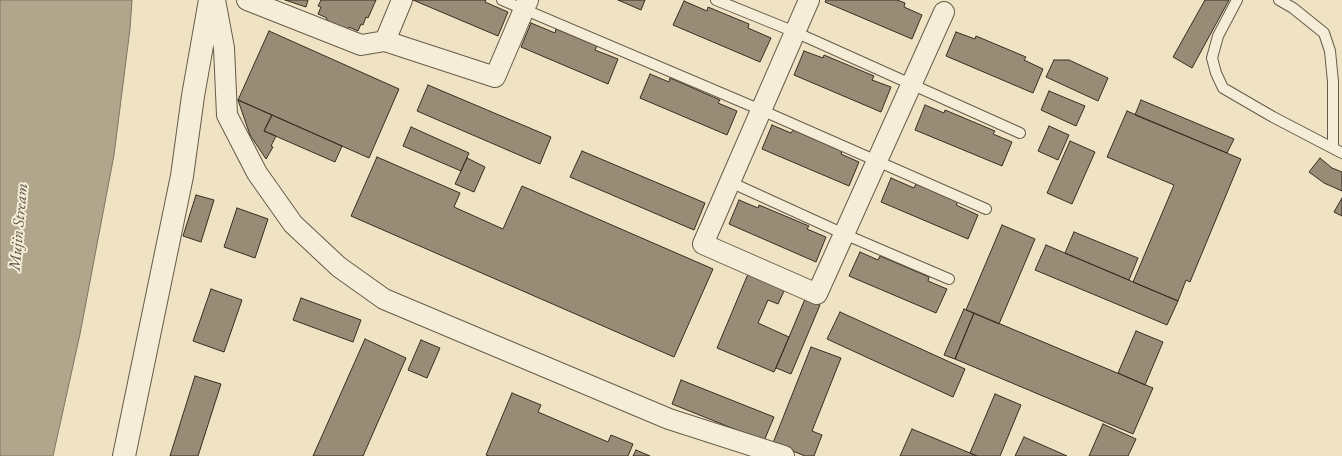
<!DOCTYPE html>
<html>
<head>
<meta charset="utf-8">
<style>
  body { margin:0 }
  canvas { display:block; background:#f0e3c3 }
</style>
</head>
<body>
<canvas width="1342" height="456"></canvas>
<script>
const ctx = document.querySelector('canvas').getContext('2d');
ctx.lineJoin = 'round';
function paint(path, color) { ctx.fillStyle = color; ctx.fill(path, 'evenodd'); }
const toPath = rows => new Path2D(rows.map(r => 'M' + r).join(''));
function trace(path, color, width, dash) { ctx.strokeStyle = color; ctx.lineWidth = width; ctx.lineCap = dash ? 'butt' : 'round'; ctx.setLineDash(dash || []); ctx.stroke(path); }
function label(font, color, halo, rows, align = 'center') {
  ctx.font = font + ' "EB Garamond",serif'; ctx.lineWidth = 4; ctx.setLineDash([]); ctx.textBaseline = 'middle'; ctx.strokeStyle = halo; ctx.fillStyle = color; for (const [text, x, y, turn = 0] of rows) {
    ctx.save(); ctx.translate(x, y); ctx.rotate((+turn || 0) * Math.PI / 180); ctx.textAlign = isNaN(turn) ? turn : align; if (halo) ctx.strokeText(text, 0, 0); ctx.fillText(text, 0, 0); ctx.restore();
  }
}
const water = toPath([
  [0,0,132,0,130,29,114,155,80,334,53,456,0,456,0,0]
]);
paint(water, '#b1a58c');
trace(water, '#817562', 1);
const building = toPath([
  [285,0,308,0,306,7,285,0],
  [321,0,376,0,368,18,366,17,363,25,361,24,358,31,349,27,348,30,326,20,327,18,318,14,321,7,318,6,321,0],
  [413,0,486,0,485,2,508,12,498,36,413,0],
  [618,0,645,0,641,10,618,0],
  [826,0,897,0,905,3,904,7,922,15,912,39,825,2,826,0],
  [1205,0,1229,0,1192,68,1173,57,1205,0],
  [684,1,707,11,708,7,749,24,748,28,771,38,760,62,673,25,684,1],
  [531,23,555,33,556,29,597,46,595,50,618,59,608,84,521,47,531,23],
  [269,31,399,89,369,158,238,100,269,31],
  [956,32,975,39,976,36,1026,57,1024,60,1043,69,1033,93,946,56,956,32],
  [804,51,823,58,824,55,874,76,872,80,891,87,881,112,794,75,804,51],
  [1054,60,1069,60,1108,78,1098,101,1046,77,1054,60],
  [650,74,669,82,670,78,720,100,718,103,737,111,727,135,640,98,650,74],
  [428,85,551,137,540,164,417,111,428,85],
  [1049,91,1085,106,1076,126,1041,110,1049,91],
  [238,100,272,115,264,131,276,136,271,146,273,147,266,159,250,135,238,100],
  [1141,100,1234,139,1227,153,1135,115,1141,100],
  [925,105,944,113,945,110,995,131,993,134,1012,142,1002,166,915,130,925,105],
  [1127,111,1241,159,1190,282,1186,280,1178,301,1133,282,1174,185,1107,157,1127,111],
  [272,115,342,146,335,162,264,131,272,115],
  [772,125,791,133,793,130,842,151,841,154,859,162,849,186,762,149,772,125],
  [1049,126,1069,135,1058,160,1038,151,1049,126],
  [411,127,469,153,461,171,403,146,411,127],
  [1070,141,1095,152,1072,204,1047,193,1070,141],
  [582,151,705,203,694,230,570,177,582,151],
  [377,157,460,193,454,207,503,229,522,186,713,269,674,357,351,216,377,157],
  [467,158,485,167,474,192,455,184,467,158],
  [1320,158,1332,168,1342,172,1342,191,1324,183,1309,172,1320,158],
  [891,178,914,188,916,184,958,202,956,205,978,215,968,239,881,202,891,178],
  [196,195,214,200,201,242,183,236,196,195],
  [1342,198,1342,216,1334,212,1342,198],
  [739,200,758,208,759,205,809,226,807,229,826,237,816,262,729,224,739,200],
  [237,208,268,219,255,258,224,247,237,208],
  [1002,225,1035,239,999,324,966,310,1002,225],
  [1074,232,1138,258,1129,280,1065,253,1074,232],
  [1046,245,1178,301,1167,325,1035,270,1046,245],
  [860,252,878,260,880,256,929,277,928,281,947,289,936,313,849,276,860,252],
  [748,274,785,289,778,304,768,300,758,323,789,337,774,372,717,348,748,274],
  [211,289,242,300,224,352,193,341,211,289],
  [301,298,361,320,353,342,293,320,301,298],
  [805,299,820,305,791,374,776,368,805,299],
  [964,309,974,313,955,359,944,355,964,309],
  [840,312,965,369,953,397,827,339,840,312],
  [974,313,1153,388,1133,434,955,359,974,313],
  [1136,331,1163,342,1145,385,1118,373,1136,331],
  [365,339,406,358,363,456,313,456,365,339],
  [421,340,440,348,427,378,408,370,421,340],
  [811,347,841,358,812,431,822,435,814,456,805,456,773,443,811,347],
  [195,376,221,384,198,456,170,456,195,376],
  [681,380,774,417,764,441,672,404,681,380],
  [512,393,541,405,538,412,608,442,611,435,633,444,628,456,489,456,486,455,512,393],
  [995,394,1021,405,1000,456,977,456,970,453,995,394],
  [1103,424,1136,439,1128,456,1089,456,1103,424],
  [912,429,970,453,977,456,900,456,912,429],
  [1024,437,1067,456,1015,456,1024,437],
  [636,450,650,456,633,456,636,450]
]);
paint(building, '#988c76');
trace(building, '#382e22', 1);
const service = toPath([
  [502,0,761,110,986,209],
  [716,0,795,32,1020,133],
  [1237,0,1218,36,1212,58,1216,73,1223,88,1273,117,1342,153],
  [1279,0,1293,8,1324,33,1330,51,1333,82,1333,147],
  [730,182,844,234,949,279]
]);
const minor = toPath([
  [215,0,224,48,227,115,257,173,293,224,339,267,384,299,669,419,784,456],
  [247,0,361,45,385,41,495,77,528,0],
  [809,0,703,244,817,294,944,12],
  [385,41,402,0]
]);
const tertiary = toPath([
  [124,456,182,176,193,96,210,0]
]);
trace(service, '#665b4a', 12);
trace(minor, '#665b4a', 22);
trace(tertiary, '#665b4a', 24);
trace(service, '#f5edd8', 10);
trace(minor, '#f5edd8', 20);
trace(tertiary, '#f5edd8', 22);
label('italic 16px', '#5c5242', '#f5edd8', [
  ["Mujin Stream",19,227,-85]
]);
</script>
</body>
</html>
